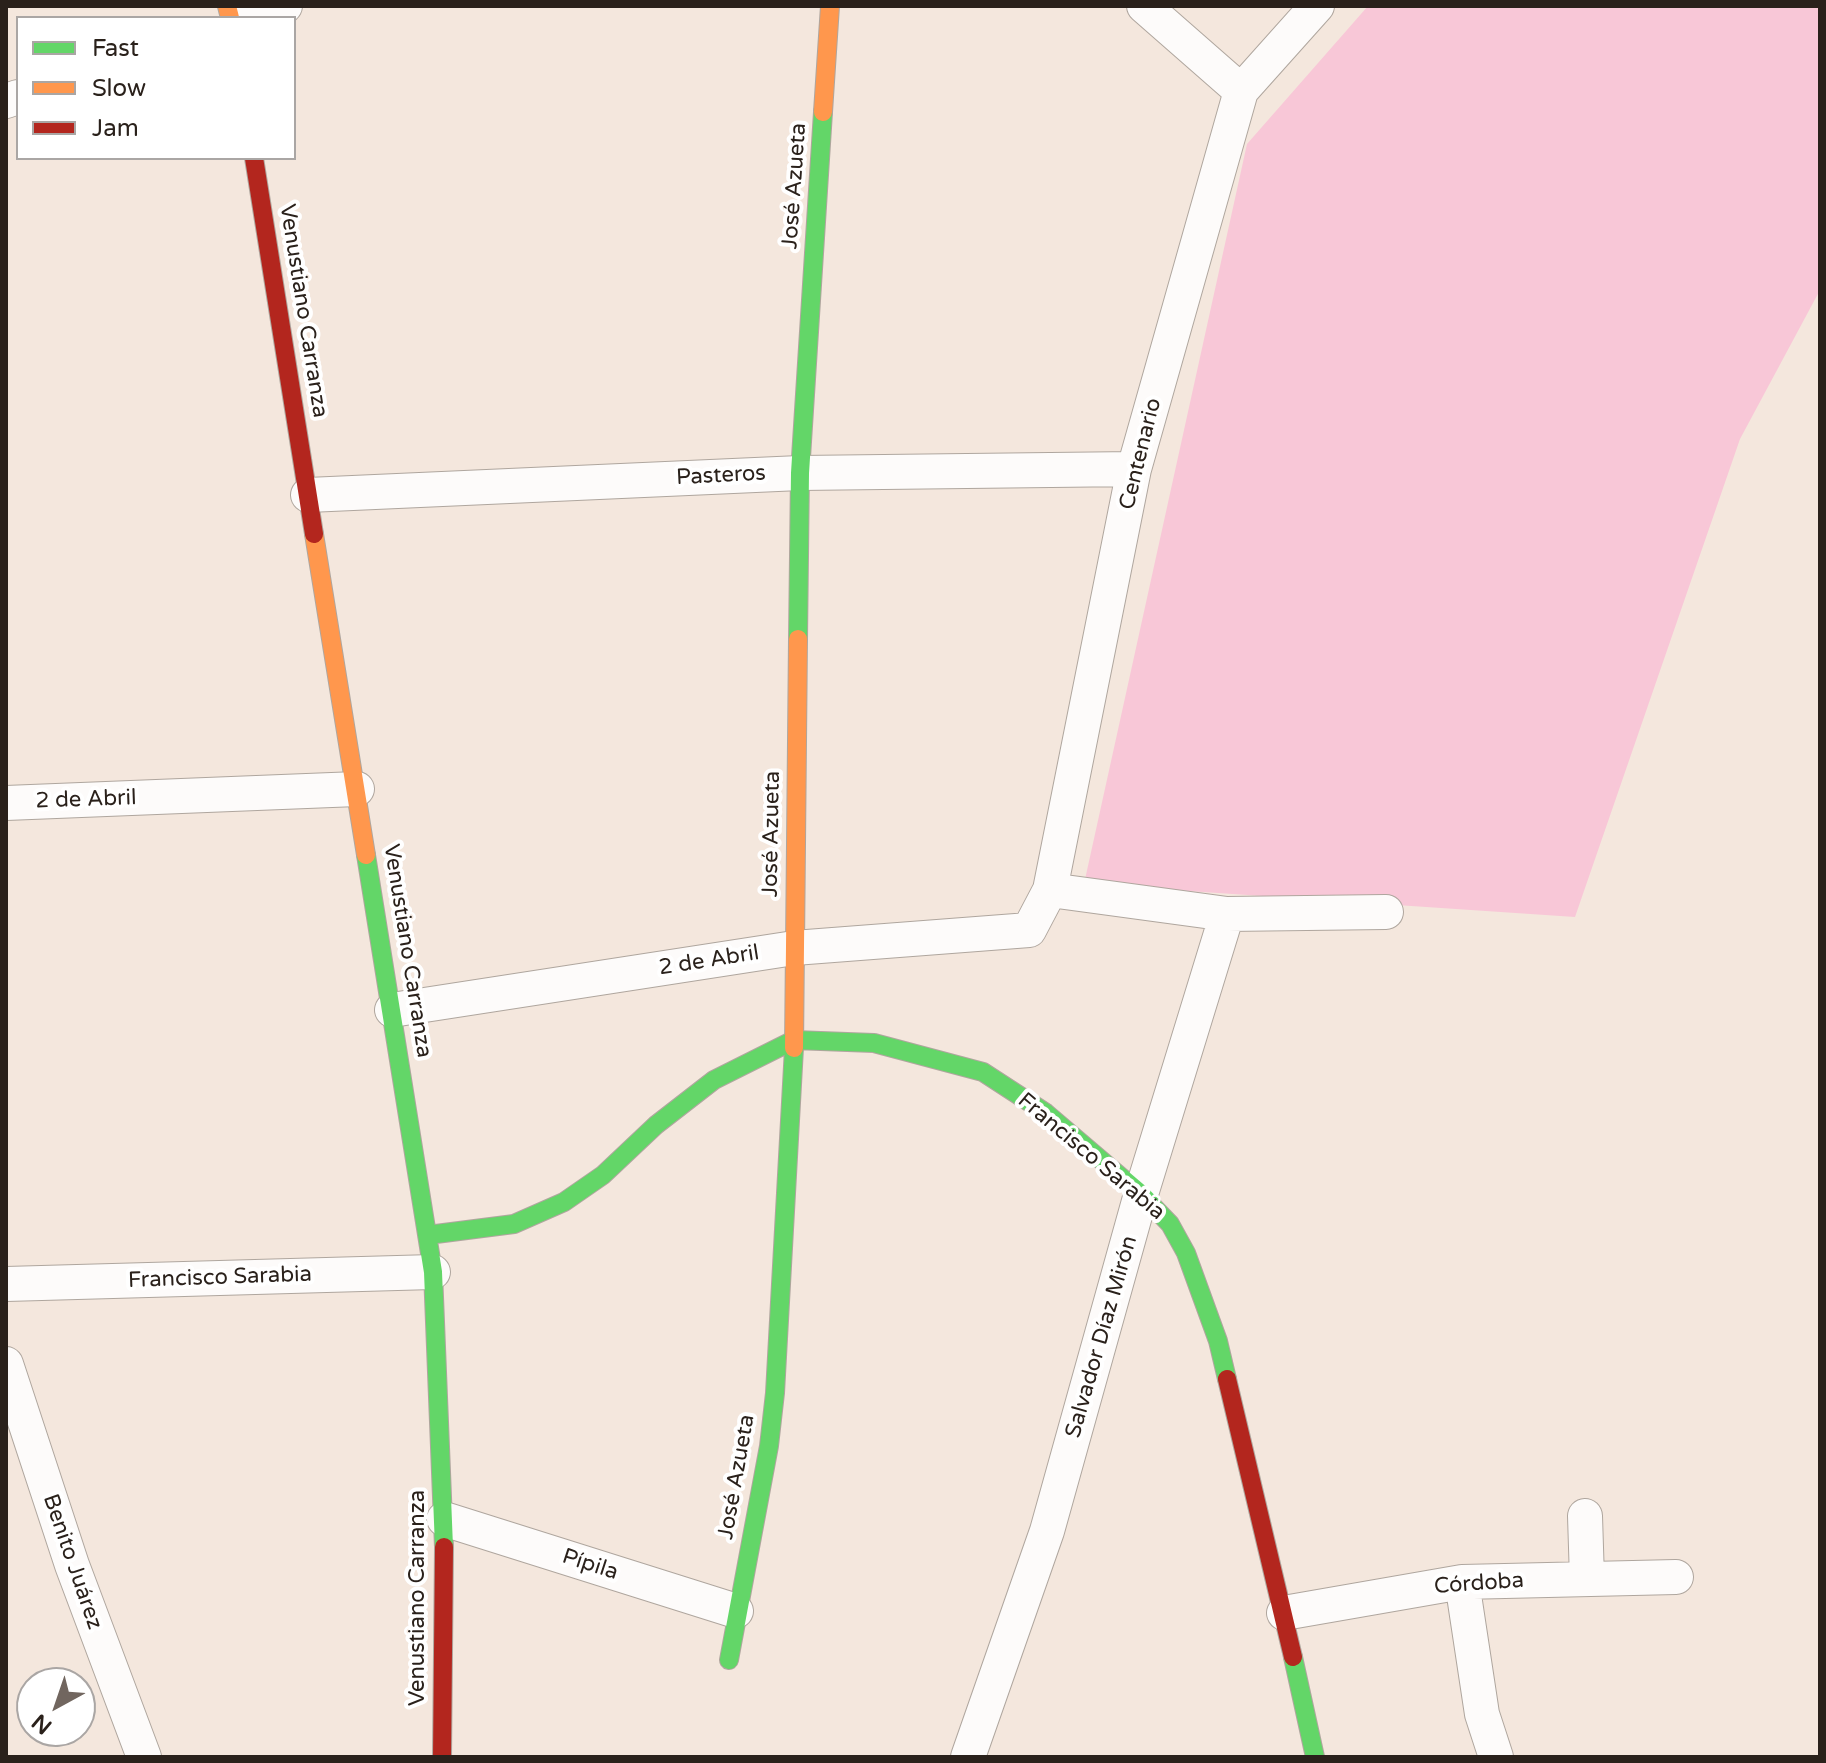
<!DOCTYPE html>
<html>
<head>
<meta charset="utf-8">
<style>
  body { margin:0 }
  #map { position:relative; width:1826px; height:1763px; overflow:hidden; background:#f4e7dd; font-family:"Varela Round",sans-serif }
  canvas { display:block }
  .frame { position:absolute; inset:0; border:8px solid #2a211b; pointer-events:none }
  .legend { position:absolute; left:16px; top:16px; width:280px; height:144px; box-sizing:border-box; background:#fff; border:2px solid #aaa6a4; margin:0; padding:10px 14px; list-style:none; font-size:24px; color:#2a211b }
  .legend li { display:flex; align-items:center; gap:16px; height:40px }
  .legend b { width:40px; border:2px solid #aaa6a4 }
  .north { position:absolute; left:16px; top:1667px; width:80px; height:80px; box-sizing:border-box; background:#fff; border:2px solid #aaa6a4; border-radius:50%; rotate:220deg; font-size:22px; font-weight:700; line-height:32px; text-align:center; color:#2a211b }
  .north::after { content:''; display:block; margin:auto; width:28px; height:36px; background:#71665f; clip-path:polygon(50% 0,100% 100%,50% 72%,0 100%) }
</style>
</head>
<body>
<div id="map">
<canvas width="1826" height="1763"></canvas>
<div class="frame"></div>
<ul class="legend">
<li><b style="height:10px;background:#63d668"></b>Fast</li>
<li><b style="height:10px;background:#ff974d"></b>Slow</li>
<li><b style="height:10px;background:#b3261e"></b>Jam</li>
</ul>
<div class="north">N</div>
</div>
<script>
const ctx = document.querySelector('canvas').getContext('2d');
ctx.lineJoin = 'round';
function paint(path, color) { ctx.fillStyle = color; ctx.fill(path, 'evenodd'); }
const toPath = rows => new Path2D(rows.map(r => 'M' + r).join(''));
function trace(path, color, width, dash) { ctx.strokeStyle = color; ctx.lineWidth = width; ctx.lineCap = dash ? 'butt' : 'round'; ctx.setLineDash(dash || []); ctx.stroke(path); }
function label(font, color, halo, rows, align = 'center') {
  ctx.font = font + ' "Varela Round",sans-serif'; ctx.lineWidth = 8; ctx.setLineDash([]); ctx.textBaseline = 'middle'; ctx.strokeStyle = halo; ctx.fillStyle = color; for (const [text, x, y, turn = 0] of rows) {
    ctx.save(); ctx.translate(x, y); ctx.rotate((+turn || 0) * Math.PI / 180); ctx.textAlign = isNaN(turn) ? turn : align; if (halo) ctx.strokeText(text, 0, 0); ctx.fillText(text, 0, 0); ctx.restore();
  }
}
paint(toPath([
  [1368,6,1820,6,1820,290,1740,439,1575,917,1084,884,1247,144]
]), '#f8c7d7');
const street = toPath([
  [1144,6,1241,91],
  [245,18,285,6],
  [6,101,18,97],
  [308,495,800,473,1134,469],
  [6,803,357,789],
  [1050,890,1227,914,1386,912],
  [392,1010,794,948,1029,930,1050,890,1134,469,1241,91,1317,6],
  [6,1284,433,1272],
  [6,1364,72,1565,144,1757],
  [1585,1516,1587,1579],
  [444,1519,736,1611],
  [1462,1582,1482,1714,1496,1757],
  [1284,1613,1462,1582,1676,1577],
  [968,1757,1047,1531,1141,1194,1227,914]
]);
const fast = toPath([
  [798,639,800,473,823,112],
  [366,855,433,1272,444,1547],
  [428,1235,514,1224,564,1202,603,1175,656,1125,714,1080,794,1040,874,1043,983,1072,1046,1113,1141,1194,1170,1224,1186,1253,1218,1341,1227,1379],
  [1293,1657,1315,1757],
  [729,1660,769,1446,775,1393,794,1048]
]);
const slow = toPath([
  [227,6,230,18],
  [823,112,830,6],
  [314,534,366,855],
  [794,1048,798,639]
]);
const jam = toPath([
  [254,158,314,534],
  [1227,1379,1293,1657],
  [442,1757,444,1547]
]);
trace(street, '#afa69e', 36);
trace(fast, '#afa69e', 20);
trace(slow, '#afa69e', 20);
trace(jam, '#afa69e', 20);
trace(street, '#fdfbfa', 34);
trace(fast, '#63d668', 18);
trace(slow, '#ff974d', 18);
trace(jam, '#b3261e', 18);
label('22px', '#2a211b', '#fff', [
  ["José Azueta",795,186,-86],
  ["Venustiano Carranza",303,311,81],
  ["Centenario",1141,454,-76],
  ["Pasteros",721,476,-3],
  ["2 de Abril",86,800,-2],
  ["José Azueta",772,834,-89],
  ["Venustiano Carranza",407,951,81],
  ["2 de Abril",709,961,-9],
  ["Francisco Sarabia",1091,1157,40],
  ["Francisco Sarabia",220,1278,-2],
  ["Salvador Díaz Mirón",1102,1337,-74],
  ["José Azueta",737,1477,-80],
  ["Benito Juárez",72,1562,71],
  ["Pípila",590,1565,18],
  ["Córdoba",1479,1584,-4],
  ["Venustiano Carranza",418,1598,-90]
]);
</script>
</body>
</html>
